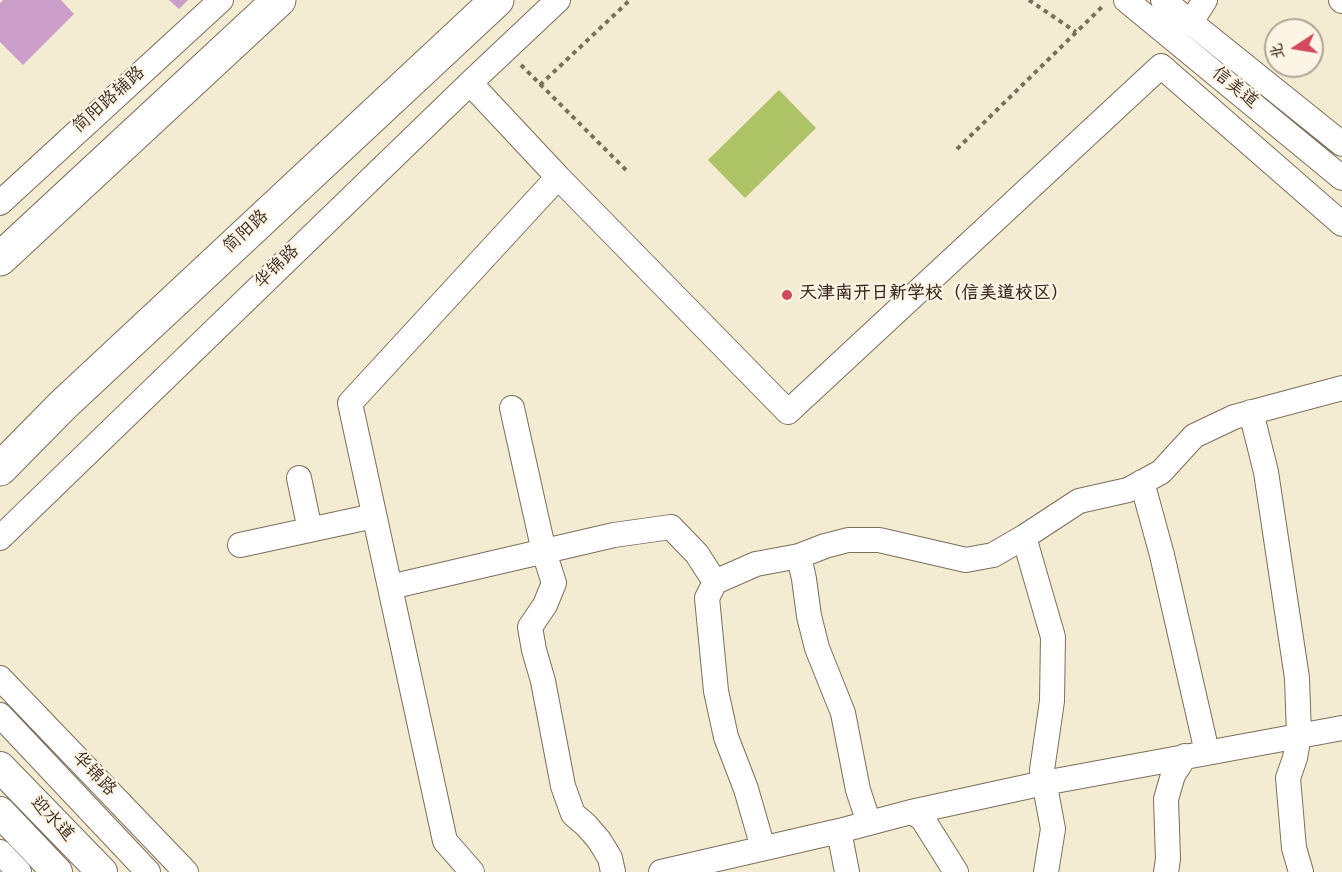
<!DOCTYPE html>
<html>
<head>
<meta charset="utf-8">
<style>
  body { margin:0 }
  #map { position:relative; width:1342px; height:872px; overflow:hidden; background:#f3ecd3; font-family:Kalam,"LXGW WenKai TC",sans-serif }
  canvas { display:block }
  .north { position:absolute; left:1264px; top:18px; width:60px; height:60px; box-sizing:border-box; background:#fcf5e5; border:2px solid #afa495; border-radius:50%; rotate:258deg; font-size:16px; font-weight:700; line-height:24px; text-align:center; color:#3b2a1e }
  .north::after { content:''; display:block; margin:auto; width:21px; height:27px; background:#d1495b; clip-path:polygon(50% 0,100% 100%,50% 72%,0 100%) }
</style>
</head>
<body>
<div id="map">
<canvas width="1342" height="872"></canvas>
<div class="north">北</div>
</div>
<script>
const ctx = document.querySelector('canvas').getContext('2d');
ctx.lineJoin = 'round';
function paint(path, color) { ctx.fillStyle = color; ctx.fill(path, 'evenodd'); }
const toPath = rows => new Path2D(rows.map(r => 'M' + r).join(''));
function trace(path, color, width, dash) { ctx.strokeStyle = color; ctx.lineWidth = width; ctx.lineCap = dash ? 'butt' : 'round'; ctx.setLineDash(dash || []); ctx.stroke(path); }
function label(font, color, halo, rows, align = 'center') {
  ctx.font = font + ' Kalam,"LXGW WenKai TC",sans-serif'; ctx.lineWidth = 4.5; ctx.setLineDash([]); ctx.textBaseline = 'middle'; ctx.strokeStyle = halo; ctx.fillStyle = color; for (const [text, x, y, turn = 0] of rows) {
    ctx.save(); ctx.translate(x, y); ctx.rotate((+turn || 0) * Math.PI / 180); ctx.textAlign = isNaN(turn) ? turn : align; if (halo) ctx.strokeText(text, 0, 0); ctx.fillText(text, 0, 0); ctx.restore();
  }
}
paint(toPath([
  [779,90,816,128,745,198,708,160]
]), '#aec266');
paint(toPath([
  [3,0,61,0,74,14,23,65,0,42,0,3],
  [169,0,188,0,179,9]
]), '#cb9eca');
const minor = toPath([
  [1126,0,1342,178],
  [1163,0,1342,144],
  [1341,0,1342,1],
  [1191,22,1205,0],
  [470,83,558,177],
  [0,203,221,0],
  [512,408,544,552,554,583,545,605,530,627,534,650,543,681,563,786,573,814,586,825,599,840,610,858,613,872],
  [1251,412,1266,472,1297,678,1299,735,1295,758,1288,778,1294,848,1301,872],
  [299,478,310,530],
  [1142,482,1162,555,1207,752],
  [0,538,470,83,558,0],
  [240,545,374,516],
  [799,556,804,579,809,616,817,648,843,713,858,790,869,823],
  [715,582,707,598,716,691,726,737,746,789,763,848],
  [390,587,614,535,671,527,697,554,715,582,756,564,799,556,825,546,848,540,879,540,966,560,993,555,1024,537],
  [0,678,186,872],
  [0,715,148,872],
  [911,812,922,818,956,872],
  [839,831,847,872],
  [0,852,19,872],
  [472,872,445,841,350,403,558,177,788,412,1161,66,1342,224],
  [661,872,839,831,911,812,1044,783,1342,728],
  [1046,872,1053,829,1042,770,1052,701,1053,637,1024,537,1079,501,1128,490,1161,472,1194,436,1234,417,1342,388],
  [1166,872,1168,859,1166,799,1173,775,1185,756]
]);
const major = toPath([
  [0,767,102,872],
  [0,812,57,872]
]);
const highway = toPath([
  [0,259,279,0],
  [0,469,63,405,497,0]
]);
trace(minor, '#7b6e5d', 26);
trace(major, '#7b6e5d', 32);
trace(highway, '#7b6e5d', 35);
trace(toPath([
  [1029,0,1076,32],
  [521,65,627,171],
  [540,85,630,0],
  [957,149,1104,5]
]), '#7b6e5d', 4, [4.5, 4.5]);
trace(minor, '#fff', 24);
trace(major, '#fff', 30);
trace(highway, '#fff', 33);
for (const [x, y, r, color] of [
  [787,295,6,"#d1495b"]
]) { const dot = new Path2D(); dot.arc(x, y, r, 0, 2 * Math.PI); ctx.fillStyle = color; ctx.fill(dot); trace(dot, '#fcf5e5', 2); }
label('18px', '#3b2a1e', '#fcf5e5', [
  ["信美道",1234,89,39],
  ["简阳路辅路",110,101,-42],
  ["简阳路",247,233,-43],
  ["华锦路",278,268,-44],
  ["华锦路",93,775,46],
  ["迎水道",51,820,46]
]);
label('bold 18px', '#3b2a1e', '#fcf5e5', [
  ["天津南开日新学校（信美道校区）",799,295]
], 'left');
</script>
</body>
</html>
